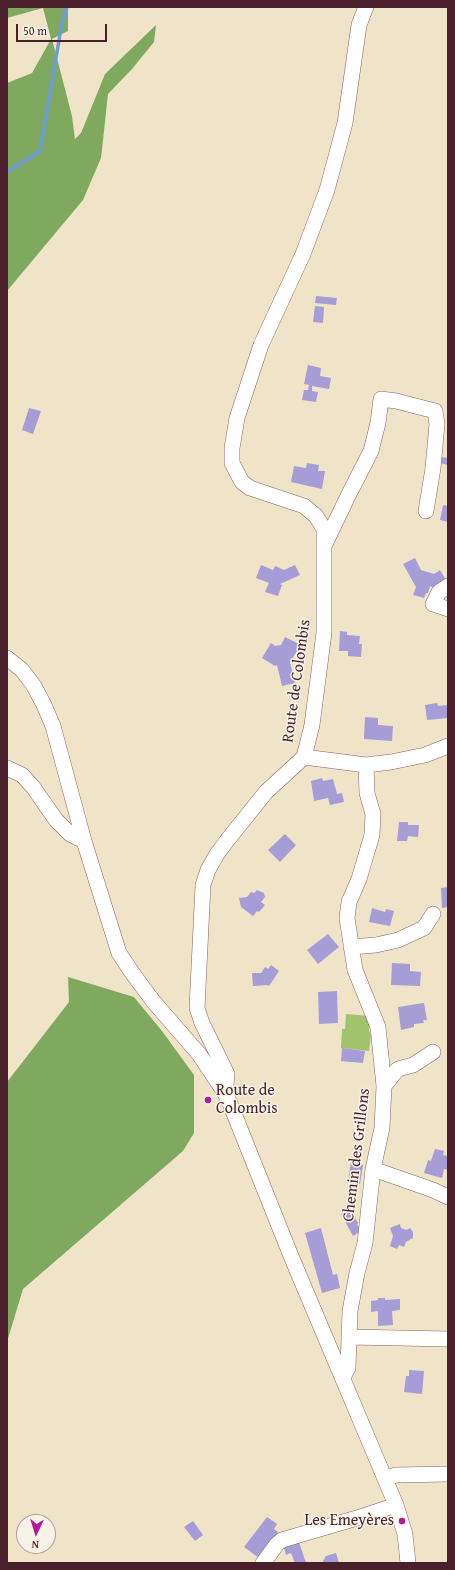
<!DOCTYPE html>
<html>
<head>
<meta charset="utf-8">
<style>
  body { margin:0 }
  #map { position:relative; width:455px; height:1570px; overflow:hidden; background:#efe4c8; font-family:"Gentium Book Plus",serif }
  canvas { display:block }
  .frame { position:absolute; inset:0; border:8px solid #4a1f2b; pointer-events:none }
  .north { position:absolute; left:16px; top:1514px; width:40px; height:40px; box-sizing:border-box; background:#f7f3e8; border:1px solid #b29e9c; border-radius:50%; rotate:184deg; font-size:11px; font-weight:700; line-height:16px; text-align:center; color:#4a1f2b }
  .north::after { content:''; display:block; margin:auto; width:14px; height:18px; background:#b5179e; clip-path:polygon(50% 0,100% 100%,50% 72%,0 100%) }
  .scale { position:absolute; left:16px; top:24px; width:91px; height:18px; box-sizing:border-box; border:2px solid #4a1f2b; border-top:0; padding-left:5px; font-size:12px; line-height:14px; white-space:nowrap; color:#4a1f2b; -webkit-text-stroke:3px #f7f3e8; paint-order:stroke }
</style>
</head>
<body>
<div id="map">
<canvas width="455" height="1570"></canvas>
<div class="frame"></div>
<div class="north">N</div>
<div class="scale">50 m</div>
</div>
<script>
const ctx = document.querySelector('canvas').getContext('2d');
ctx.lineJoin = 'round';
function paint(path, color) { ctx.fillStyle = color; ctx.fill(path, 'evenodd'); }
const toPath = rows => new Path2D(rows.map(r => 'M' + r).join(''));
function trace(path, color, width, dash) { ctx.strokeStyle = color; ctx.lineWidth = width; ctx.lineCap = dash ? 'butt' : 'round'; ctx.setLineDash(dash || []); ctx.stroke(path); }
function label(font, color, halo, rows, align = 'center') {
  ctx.font = font + ' "Gentium Book Plus",serif'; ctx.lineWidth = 3; ctx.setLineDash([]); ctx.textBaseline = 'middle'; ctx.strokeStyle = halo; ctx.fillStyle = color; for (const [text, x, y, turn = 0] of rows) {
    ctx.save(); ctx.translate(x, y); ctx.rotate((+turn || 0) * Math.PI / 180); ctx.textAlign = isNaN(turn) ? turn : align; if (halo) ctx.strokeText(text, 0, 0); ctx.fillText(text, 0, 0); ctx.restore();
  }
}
paint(toPath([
  [346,1014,370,1016,369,1031,371,1035,369,1051,341,1048,342,1029,345,1029]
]), '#a0c36c');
paint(toPath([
  [7,7,68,7,68,31,52,39,72,116,75,139,81,133,105,74,156,25,154,42,132,69,108,94,101,158,83,200,7,291,7,83,32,73,51,39,43,8,7,18],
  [68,977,134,997,162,1031,194,1075,194,1133,183,1151,23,1289,7,1342,7,1082,69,1002]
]), '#80a960');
trace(toPath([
  [7,172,40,151,62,23,67,7]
]), '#6e9cd6', 3.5);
paint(toPath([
  [316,296,337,298,336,305,315,303],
  [315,306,324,307,323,323,313,322],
  [308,365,321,368,320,376,331,378,329,389,312,386,312,391,318,392,316,402,302,400,304,390,308,390,309,385,304,384],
  [29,408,41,411,33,434,22,430],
  [441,457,448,458,448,465,440,463],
  [307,463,319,465,318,471,325,471,322,489,291,482,294,466,306,468],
  [443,505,448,506,448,522,440,520],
  [415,558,421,570,434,574,440,570,446,580,432,587,430,586,428,593,426,593,424,598,413,595,416,587,403,564],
  [261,565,273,570,275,566,284,570,295,565,300,575,280,584,282,585,278,596,265,592,269,583,256,578],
  [340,631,347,632,347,635,360,636,359,644,362,644,361,657,348,656,348,651,339,651],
  [285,637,301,645,290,662,295,683,282,686,277,665,275,666,262,658,271,643,275,646,281,645],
  [437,703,438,706,448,705,448,718,427,720,425,705],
  [365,717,378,718,378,725,393,726,392,741,364,739],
  [322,778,323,781,333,779,337,794,342,793,344,802,330,805,328,798,314,801,311,781],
  [399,822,408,822,408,825,419,825,418,837,408,836,407,841,397,841],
  [285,834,296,845,280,862,268,850],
  [448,887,448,907,442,908,441,888],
  [257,890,264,893,265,897,261,902,265,905,259,912,257,911,253,916,241,907,239,898,247,897,251,892,254,893],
  [372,908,385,912,386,909,394,911,390,926,369,922],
  [328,934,339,947,318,964,307,950],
  [392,963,410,964,410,971,421,972,420,986,391,985],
  [271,965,279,971,269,986,267,985,253,986,252,973,261,973,265,967,268,969],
  [337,991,338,1023,319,1024,318,992],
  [424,1003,427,1020,423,1020,424,1023,414,1024,414,1027,401,1030,398,1007],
  [342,1048,365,1051,363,1063,341,1061],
  [435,1149,444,1151,443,1155,448,1156,448,1170,444,1169,442,1178,424,1173,428,1160,431,1161],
  [351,1162,363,1165,360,1184,348,1182],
  [350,1210,358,1223,357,1224,361,1231,353,1236,341,1214],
  [400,1224,401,1228,406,1230,410,1228,413,1232,413,1238,406,1242,404,1247,399,1245,397,1249,390,1246,393,1236,390,1228],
  [321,1228,333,1275,337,1274,340,1288,322,1293,305,1233],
  [378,1298,385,1298,385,1300,400,1299,400,1310,392,1311,393,1325,378,1326,378,1311,371,1312,371,1301,378,1300],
  [409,1370,424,1371,422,1394,404,1392,406,1376,409,1376],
  [267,1517,277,1524,274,1529,278,1532,259,1558,244,1547],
  [193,1521,203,1535,195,1541,184,1527],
  [298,1539,306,1563,295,1563,291,1553,286,1555,283,1544],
  [336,1553,339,1563,322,1563,326,1556]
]), '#a69cd6');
const minor = toPath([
  [325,544,349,494,371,451,378,423,381,399,396,401,435,411,437,424,433,468,426,511],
  [448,586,439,592,433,604,448,609],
  [7,658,22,670,34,686,44,705,53,726,84,841,119,953,133,974,153,1001,199,1054,223,1090,229,1101,291,1256,396,1505,405,1534,408,1563],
  [304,757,366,765,391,762,425,755,448,746],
  [7,768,22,775,33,787,56,820,70,834,84,841],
  [351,947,376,945,398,940,424,928,433,914],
  [384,1086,398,1069,413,1065,433,1052],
  [223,1090,226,1085,227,1074,202,1023,197,1008,203,885,208,870,217,854,229,838,266,792,304,757,312,725,324,633,324,529,316,516,304,506,250,488,242,482,232,463,232,448,237,418,261,345,303,254,327,190,345,123,359,25,366,7],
  [373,1169,433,1190,448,1197],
  [350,1337,448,1339],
  [343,1377,348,1368,350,1311,357,1273,365,1243,373,1169,382,1128,384,1086,378,1027,355,970,347,918,349,902,359,879,372,835,373,814,367,793,366,765],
  [386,1478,396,1475,448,1474],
  [263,1563,277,1544,282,1540,357,1518,396,1505]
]);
trace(minor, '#846462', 16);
trace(minor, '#fff', 15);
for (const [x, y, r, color] of [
  [208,1100,4,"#b5179e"],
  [402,1521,4,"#b5179e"]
]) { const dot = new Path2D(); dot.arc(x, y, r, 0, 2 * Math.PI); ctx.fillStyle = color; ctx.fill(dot); trace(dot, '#f7f3e8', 1.5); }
label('16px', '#4a1f2b', '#f7f3e8', [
  ["Route de Colombis",297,681,-82],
  ["Chemin des Grillons",357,1155,-83]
]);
label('16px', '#4a1f2b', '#f7f3e8', [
  ["Route de",216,1091],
  ["Colombis",216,1109],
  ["Les Emeyères",394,1521,"right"]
], 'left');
</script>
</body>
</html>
